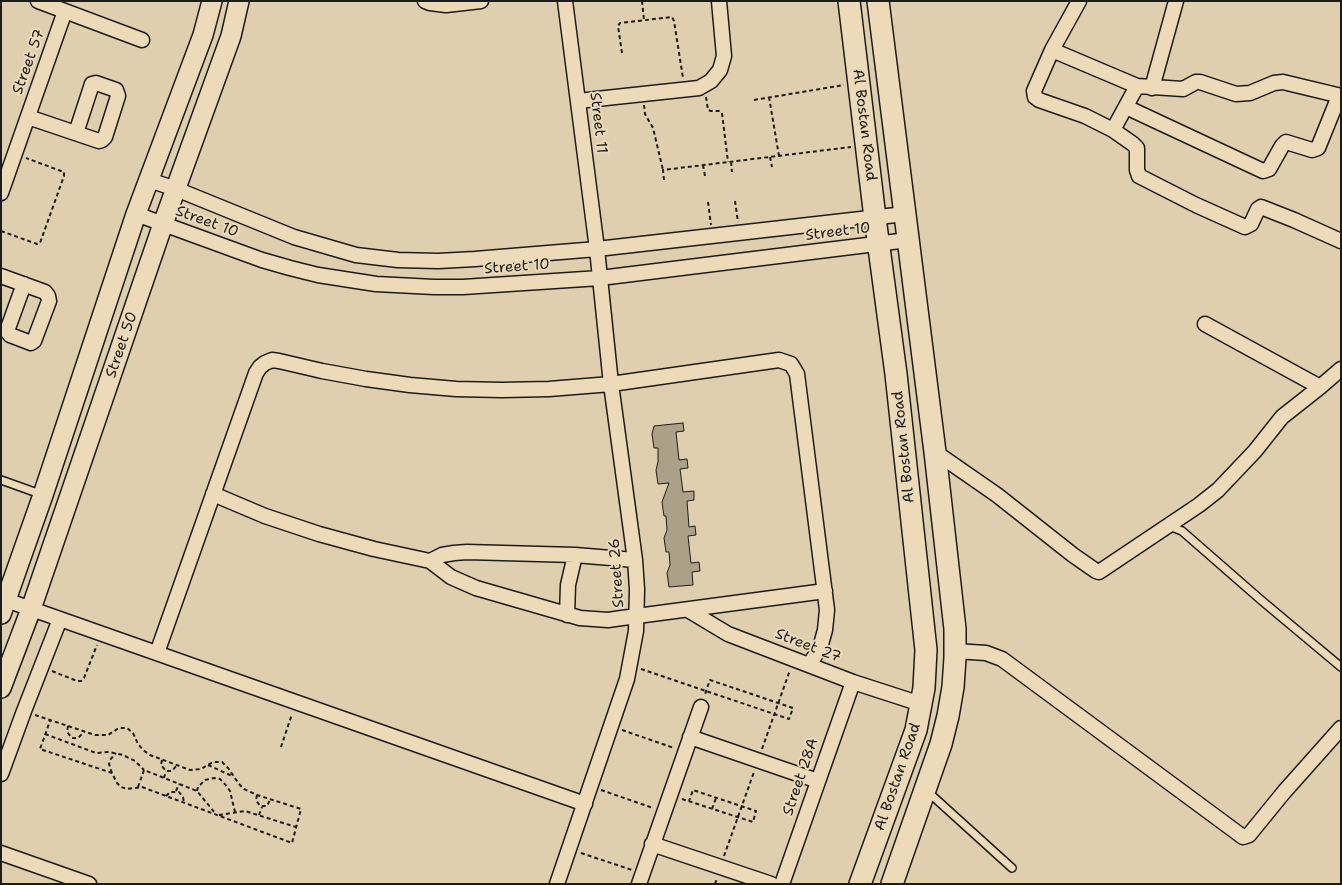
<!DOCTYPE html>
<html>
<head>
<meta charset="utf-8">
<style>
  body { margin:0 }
  #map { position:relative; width:1342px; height:885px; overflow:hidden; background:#e0cfaf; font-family:"Shantell Sans",sans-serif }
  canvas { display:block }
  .frame { position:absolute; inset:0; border:2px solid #1c1c1c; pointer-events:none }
</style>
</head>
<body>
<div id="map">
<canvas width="1342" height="885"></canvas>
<div class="frame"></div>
</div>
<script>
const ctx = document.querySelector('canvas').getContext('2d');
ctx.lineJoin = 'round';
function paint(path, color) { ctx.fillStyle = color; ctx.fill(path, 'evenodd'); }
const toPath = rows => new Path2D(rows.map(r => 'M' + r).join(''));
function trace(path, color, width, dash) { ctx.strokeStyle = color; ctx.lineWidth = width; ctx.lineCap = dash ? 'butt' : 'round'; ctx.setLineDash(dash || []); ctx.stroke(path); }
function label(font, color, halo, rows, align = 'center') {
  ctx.font = font + ' "Shantell Sans",sans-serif'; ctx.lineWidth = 4; ctx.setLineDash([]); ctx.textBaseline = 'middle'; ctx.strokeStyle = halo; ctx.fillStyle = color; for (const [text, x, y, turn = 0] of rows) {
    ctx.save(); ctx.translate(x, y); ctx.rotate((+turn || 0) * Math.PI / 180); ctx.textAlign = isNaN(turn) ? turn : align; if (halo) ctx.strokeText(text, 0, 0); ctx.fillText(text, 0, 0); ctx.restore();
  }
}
const building = toPath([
  [683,423,684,431,676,432,679,460,687,459,688,468,680,469,683,492,694,491,694,500,687,501,689,527,695,526,696,535,688,536,691,563,699,562,700,571,692,572,693,585,669,587,667,573,670,565,669,552,666,552,664,538,667,530,666,516,664,516,662,502,669,483,658,484,656,470,658,462,658,448,654,448,652,434,654,426,683,423]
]);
paint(building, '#ada088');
trace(building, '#1c1c1c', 1);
const lane = toPath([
  [1,480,43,495],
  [1169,529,1172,527,1182,531,1261,600,1341,667],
  [927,791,1012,868]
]);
const street = toPath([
  [38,1,142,40],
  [425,1,430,3,446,5,481,1],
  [1079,1,1052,50,1034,91,1035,97,1039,100,1085,116,1113,130,1133,144,1137,148,1137,170,1139,176,1196,205,1245,227,1251,224,1258,209,1261,207,1294,220,1341,241],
  [1052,50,1137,86,1183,89,1196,82,1200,82,1236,94,1250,93,1274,83,1283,82,1341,96],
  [1152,88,1176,1],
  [578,101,699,88,711,81,720,70,724,56,719,1],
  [1126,107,1263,171,1269,169,1282,146,1286,142,1312,150,1318,148,1339,96],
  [28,117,99,141,102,140,105,137,118,96,116,90,96,83,92,84,76,133],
  [1113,130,1137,86],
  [149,180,176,189,294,237,356,255,398,260,438,261,475,259,597,249,905,214],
  [1,193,65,11],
  [136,214,262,260,290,268,318,275,376,284,434,287,463,287,600,278,908,240],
  [1,276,45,292,48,296,49,301,34,341,31,343,10,335,7,331,24,284],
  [1205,324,1320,387],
  [935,452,997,495,1073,555,1096,571,1099,572,1199,505,1218,490,1255,451,1282,417,1320,387,1341,369],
  [213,494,265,516,319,534,374,549,430,561,451,577,476,588,580,618,608,620,622,618,825,591],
  [430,561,442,555,454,553,467,552,575,555,635,560],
  [6,600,585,804],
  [688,610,728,634,853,682,921,704],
  [567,615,568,585,575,555],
  [955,651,986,653,1002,659,1243,837,1249,835,1284,792,1341,728],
  [157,653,256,373,260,367,265,363,272,360,279,361,322,371,366,379,410,385,456,389,502,390,549,389,611,384,779,360,791,364,797,374,827,610,825,630,820,648,809,665],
  [690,737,818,781],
  [1,774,24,711,60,619],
  [652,844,771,884],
  [1,853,89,884],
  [557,884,627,679,636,631,637,589,635,560,611,384,597,249,565,1],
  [639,884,701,707],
  [782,884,853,682]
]);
const secondary = toPath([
  [1,614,43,495,136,214,203,35,212,1],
  [1,688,31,609,163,224,231,36,239,1]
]);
const primary = toPath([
  [849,1,875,218,896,374,926,650,924,688,916,730,860,884],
  [878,1,935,452,955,629,955,658,953,687,948,716,941,744,892,884]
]);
trace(lane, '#1c1c1c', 10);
trace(street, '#1c1c1c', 17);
trace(secondary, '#1c1c1c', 22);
trace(primary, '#1c1c1c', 24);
trace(toPath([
  [642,1,644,20],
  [622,53,618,26,620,23,672,17,674,21,683,78],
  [706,97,708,110,711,111,719,111,722,113,728,162],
  [769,97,779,156],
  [754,100,844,85],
  [644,105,645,114,653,128,663,170],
  [770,157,772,167],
  [731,162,732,172],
  [703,165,705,176],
  [664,180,663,170,851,147],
  [735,201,738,222],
  [708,202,711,225],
  [1,231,37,244,40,243,64,176,64,172,61,171,26,158],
  [641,669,706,691,789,719,793,708,710,680,706,691,705,695],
  [52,671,77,681,81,681,84,678,97,645],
  [35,715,95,735,108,735,119,728,127,728,133,733,138,744,143,750,150,755,190,770,201,769,213,762,222,762,228,768,239,784,244,789,257,795,301,809,292,843,142,787,127,789,121,787,117,783,112,773,40,749,50,721],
  [68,726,67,732,72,738,78,738,84,732],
  [622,730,674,748],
  [45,734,96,753,109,752,123,755,135,761,144,770],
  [281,747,292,714],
  [762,749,790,670],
  [162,760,161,765,166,771,172,771,177,765],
  [208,765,232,776],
  [112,773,109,764,110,760,116,753],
  [164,778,166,771],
  [138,787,144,770,197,791,215,813],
  [601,790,653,808],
  [176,791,179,784],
  [197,791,198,787,205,780,214,778,220,779,224,783,230,791,235,812],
  [257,795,256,800,260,806,267,806,270,800],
  [166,796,170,792,179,792,183,797,184,803],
  [682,799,753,822,756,811,693,790,689,801],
  [712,809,716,798],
  [219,815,245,811,296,827],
  [259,815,262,807],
  [581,853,632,870],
  [724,856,754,772],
  [715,884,717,878]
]), '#1c1c1c', 2, [4, 3]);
trace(lane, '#eddab8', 7);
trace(street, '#eddab8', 14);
trace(secondary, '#eddab8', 19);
trace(primary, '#eddab8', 21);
label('15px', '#1c1c1c', '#eddab8', [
  ["Street 57",29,62,-70],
  ["Street 11",598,123,83],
  ["Al Bostan Road",864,125,83],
  ["Street 10",207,222,20],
  ["Street 10",838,232,-7],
  ["Street 10",517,267,-4],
  ["Street 50",122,345,-71],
  ["Al Bostan Road",904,447,-96],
  ["Street 26",617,573,-94],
  ["Street 27",808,646,21],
  ["Street 28A",801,777,-71],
  ["Al Bostan Road",898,777,-71]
]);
</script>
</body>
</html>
